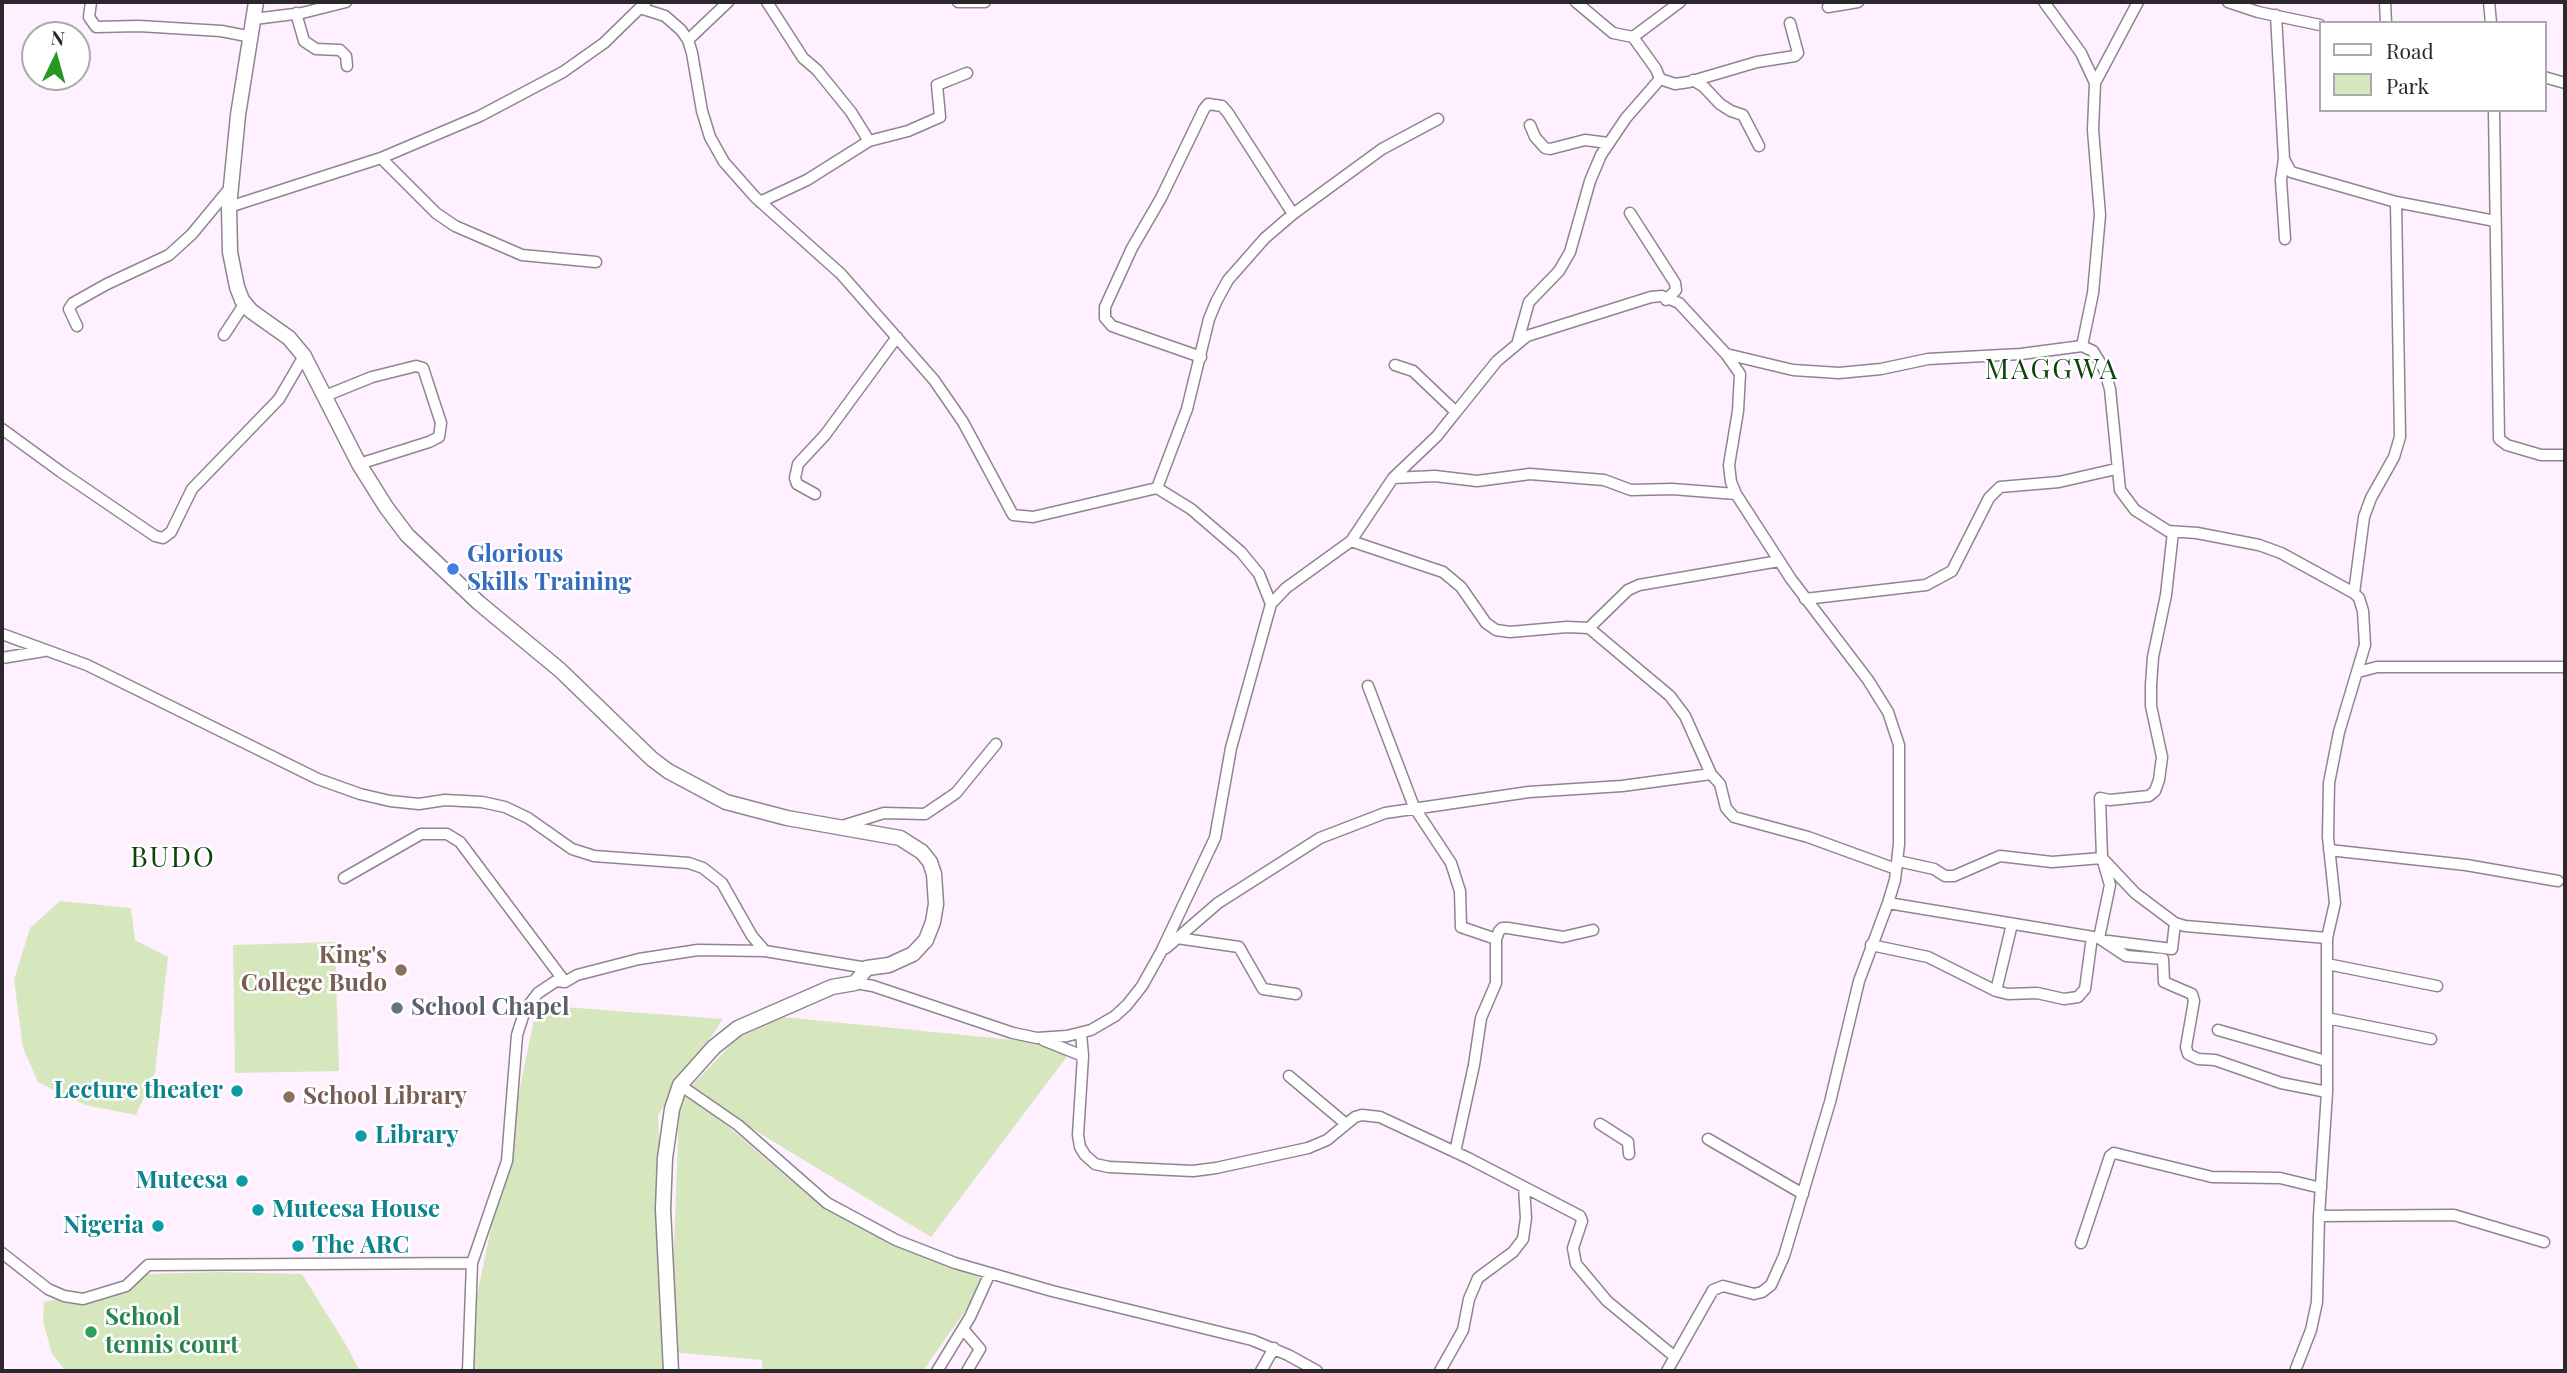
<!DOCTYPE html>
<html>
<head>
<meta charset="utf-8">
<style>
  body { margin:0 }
  #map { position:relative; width:2567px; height:1373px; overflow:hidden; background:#fef0ff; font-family:"Playfair Display",serif }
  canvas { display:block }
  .frame { position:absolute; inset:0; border:4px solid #2b272c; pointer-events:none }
  .legend { position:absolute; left:2319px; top:21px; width:228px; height:91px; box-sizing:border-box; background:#fff; border:2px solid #aaa9ab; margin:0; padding:9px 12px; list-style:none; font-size:21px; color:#2b272c }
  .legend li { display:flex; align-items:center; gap:14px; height:35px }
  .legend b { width:35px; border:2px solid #aaa9ab }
  .north { position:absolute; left:21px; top:21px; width:70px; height:70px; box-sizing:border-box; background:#fff; border:2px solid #aaa9ab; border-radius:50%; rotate:5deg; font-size:19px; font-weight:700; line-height:28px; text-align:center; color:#2b272c }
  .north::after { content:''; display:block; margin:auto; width:24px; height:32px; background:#289825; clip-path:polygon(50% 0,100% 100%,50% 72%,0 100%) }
</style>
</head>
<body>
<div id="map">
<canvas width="2567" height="1373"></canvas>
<div class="frame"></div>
<ul class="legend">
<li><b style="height:9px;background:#fff"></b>Road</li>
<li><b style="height:19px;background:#d6e7bd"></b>Park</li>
</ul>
<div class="north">N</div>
</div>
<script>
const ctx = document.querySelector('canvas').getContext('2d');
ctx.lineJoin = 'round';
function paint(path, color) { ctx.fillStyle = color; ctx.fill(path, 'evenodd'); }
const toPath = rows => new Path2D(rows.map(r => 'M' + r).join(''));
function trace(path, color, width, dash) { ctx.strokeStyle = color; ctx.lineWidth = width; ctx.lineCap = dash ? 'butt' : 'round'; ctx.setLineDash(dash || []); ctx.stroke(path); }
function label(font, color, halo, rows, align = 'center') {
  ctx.font = font + ' "Playfair Display",serif'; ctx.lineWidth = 5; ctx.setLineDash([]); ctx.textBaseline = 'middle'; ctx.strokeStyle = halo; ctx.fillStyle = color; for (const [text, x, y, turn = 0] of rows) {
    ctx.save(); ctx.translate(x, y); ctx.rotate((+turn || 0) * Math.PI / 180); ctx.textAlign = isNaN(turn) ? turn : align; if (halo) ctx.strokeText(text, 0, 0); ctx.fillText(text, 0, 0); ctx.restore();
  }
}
paint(toPath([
  [60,901,131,908,135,940,168,957,155,1073,136,1115,85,1105,38,1082,23,1048,14,980,30,928],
  [335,942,339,1071,235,1073,233,945],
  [537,1005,723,1019,658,1115,668,1371,473,1371,471,1325],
  [782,1017,1075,1046,931,1237,688,1090,737,1038],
  [680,1085,810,1197,986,1281,923,1371,762,1371,762,1360,670,1352],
  [219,1272,302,1274,346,1345,360,1371,66,1371,52,1354,43,1321,44,1302,109,1289,148,1274]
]), '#d6e7bd');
const minor = toPath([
  [91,2,89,17,96,27,139,26,221,31,252,37],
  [767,2,803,58,817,70,851,112,869,141],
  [958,2,985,2],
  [1576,2,1613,33,1633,37,1656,69,1660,79],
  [2044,2,2081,53,2095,83],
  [2138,2,2095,83,2093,130,2100,215,2093,293,2082,346,2093,351,2104,369,2110,389,2120,490,2135,510,2168,531,2197,533,2259,545,2281,553,2354,593],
  [2228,2,2258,12,2320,25],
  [2385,2,2386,23],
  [2489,2,2491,23],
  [1828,7,1858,2],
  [640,8,665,16,681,30,688,40,692,53,702,111,710,137,724,162,755,197,841,274,934,380,963,422,1013,515,1033,517,1157,488,1191,509,1241,552,1259,574,1271,604],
  [296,13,304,41,316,49,340,50,346,56,347,66],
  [2276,15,2284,159,2291,172,2396,202,2495,221],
  [254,19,302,13,346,2],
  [1633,37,1680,2],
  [688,40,728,2],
  [2544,77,2565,83],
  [1660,79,1675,84,1689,82,1757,62,1795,56,1798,53,1790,23],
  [1693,80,1704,87,1720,104,1731,111,1743,115,1759,146],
  [2494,110,2499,439,2507,445,2541,455,2565,455],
  [1530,125,1535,137,1545,148,1550,149,1585,140,1608,143],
  [381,158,436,213,455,226,522,255,596,262],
  [2284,159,2281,180,2285,239],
  [760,202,807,180,869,141,908,131,940,117,937,85,967,73],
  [229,207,381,158,480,116,563,72,604,43,646,2],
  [1630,213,1675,283,1676,290,1666,300],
  [77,326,69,309,73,303,107,284,169,255,192,234,230,188],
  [224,335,245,303],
  [1518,341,1529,302,1559,271,1570,252,1590,181,1601,155,1626,118,1660,79],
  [1201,357,1112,326,1105,318,1105,307,1132,248,1161,198,1204,109,1208,104,1222,106,1228,113,1293,214],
  [1395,365,1413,371,1456,412,1497,361,1527,336,1651,297,1662,296,1679,303,1726,354,1793,370,1839,373,1881,369,1928,359,2021,354,2082,346],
  [325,396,372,377,416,366,423,368,441,423,439,437,429,442,359,464],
  [2,429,61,472,155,536,163,538,171,532,192,489,279,399,304,356],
  [1393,478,1435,476,1477,481,1530,474,1604,480,1631,490,1672,489,1736,494],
  [1157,488,1187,409,1209,319,1216,302,1228,280,1265,238,1293,214,1382,149,1438,119],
  [815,494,797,484,795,478,798,464,825,435,897,337],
  [1351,541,1443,572,1461,587,1486,623,1496,630,1510,632,1567,627,1589,628,1670,696,1685,716,1711,774],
  [1805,599,1926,585,1952,571,1989,498,2000,487,2059,482,2116,469],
  [1589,628,1628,590,1639,585,1779,561],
  [2,634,87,665,318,779,360,794,390,801,419,804,445,800,482,802,505,807,528,818,572,849,594,856,689,863,703,868,722,883,752,936,765,951],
  [2,658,44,651],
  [2358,672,2377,667,2565,667],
  [1368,686,1414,807,1451,863,1460,891,1461,927,1496,939],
  [842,826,884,813,925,814,956,793,996,744],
  [2329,850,2466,865,2558,881],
  [2104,860,2135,893,2175,923,2185,926,2327,938],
  [1898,861,1934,869,1945,876,1954,876,2000,856,2052,862,2102,858],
  [344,878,421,834,447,834,460,842,565,982],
  [1888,903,2099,938,2126,956,2163,959,2164,982,2192,994,2194,1001,2186,1047,2188,1054,2198,1059,2215,1060,2281,1083,2327,1092],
  [1177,938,1239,947,1263,989,1296,994],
  [2099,938,2110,885,2102,858,2100,798,2110,800,2149,796,2155,791,2159,780,2162,757,2151,706,2151,685,2153,657,2166,595,2173,532],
  [2108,941,2172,949,2175,923],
  [1871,945,1928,957,1996,991,2008,994,2037,993,2064,999,2078,997,2085,989,2092,937],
  [1166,948,1218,903,1320,838,1385,813,1529,792,1622,786,1711,774,1720,784,1726,808,1734,817,1808,837,1896,869],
  [2327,964,2437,986],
  [855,983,873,986,1013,1033,1037,1038,1067,1036,1091,1030,1115,1016,1127,1005,1142,986,1161,952,1215,838,1231,748,1271,604,1286,588,1351,541,1393,478,1437,436,1456,412],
  [1996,991,2012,924],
  [2327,1018,2431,1039],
  [2218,1030,2326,1061],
  [1081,1033,1083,1056,1078,1135,1080,1147,1085,1155,1095,1164,1109,1167,1193,1171,1216,1168,1308,1148,1327,1140,1355,1117,1362,1115,1380,1117,1468,1158,1580,1216,1582,1221,1573,1248,1576,1264,1607,1301,1675,1357],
  [1043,1040,1083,1056],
  [1289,1076,1346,1124],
  [680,1085,738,1125,827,1203,896,1240,955,1263,1052,1291,1252,1340,1288,1355,1317,1371],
  [1600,1124,1628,1142,1629,1154],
  [1708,1139,1803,1194],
  [1455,1152,1474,1065,1481,1018,1496,983,1496,939,1499,931,1502,928,1508,928,1563,937,1593,930],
  [2319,1216,2454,1215,2544,1242],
  [2081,1243,2110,1156,2114,1153,2212,1177,2280,1178,2321,1188],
  [2,1253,48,1289,64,1296,83,1299,126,1286,148,1265,472,1263],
  [963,1329,980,1349,967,1371],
  [468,1371,472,1263,507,1161,517,1035,525,1010,538,993,556,981,565,982,577,975,639,959,698,950,765,951,867,968],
  [937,1371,970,1317,990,1273],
  [1261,1371,1274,1348],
  [1440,1371,1463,1330,1469,1299,1478,1278,1513,1252,1523,1239,1526,1218,1524,1187],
  [1667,1371,1713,1290,1723,1286,1754,1294,1762,1292,1771,1285,1784,1256,1830,1102,1859,981,1888,903,1895,880,1899,844,1899,745,1888,712,1868,680,1791,579,1736,494,1731,482,1729,465,1738,411,1740,374,1726,354],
  [2295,1371,2311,1330,2317,1302,2319,1216,2327,1092,2327,938,2335,903,2328,837,2329,783,2339,732,2365,645,2363,611,2359,598,2354,593,2364,517,2371,498,2394,457,2400,437,2396,202]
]);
const tertiary = toPath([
  [256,2,238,115,229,207,230,252,237,287,242,300,251,311,289,338,304,356,359,464,386,507,407,535,479,603,560,670,652,759,668,771,726,802,787,818,900,838,922,852,930,862,934,874,936,904,933,922,926,940,913,954,889,965,867,968,855,983,832,987,738,1028,714,1047,680,1085,672,1109,665,1158,663,1209,671,1371]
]);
trace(minor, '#908491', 13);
trace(tertiary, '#908491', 17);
trace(minor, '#fff', 10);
trace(tertiary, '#fff', 14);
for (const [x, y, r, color] of [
  [453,569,7,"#3f7fe0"],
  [401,970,7,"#8d6e63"],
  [397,1008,7,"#6b7280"],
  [237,1091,7,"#0f9aa8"],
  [289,1097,7,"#8d6e63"],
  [361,1136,7,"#0f9aa8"],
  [242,1181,7,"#0f9aa8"],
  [258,1210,7,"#0f9aa8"],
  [158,1226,7,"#0f9aa8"],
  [298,1246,7,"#0f9aa8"],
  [91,1332,7,"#2e9e5b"]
]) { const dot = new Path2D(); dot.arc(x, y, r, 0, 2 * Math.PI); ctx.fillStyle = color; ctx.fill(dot); trace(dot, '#fff', 2.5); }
label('bold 24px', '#366cbe', '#fff', [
  ["Glorious",467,555],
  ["Skills Training",467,583]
], 'left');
label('bold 24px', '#785e54', '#fff', [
  ["King's",387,956],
  ["College Budo",387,984],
  ["School Library",303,1097,"left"]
], 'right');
label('bold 24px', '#5b616d', '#fff', [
  ["School Chapel",411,1008]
], 'left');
label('bold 24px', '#0d838f', '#fff', [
  ["Lecture theater",223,1091],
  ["Library",375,1136,"left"],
  ["Muteesa",228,1181],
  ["Muteesa House",272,1210,"left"],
  ["Nigeria",144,1226],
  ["The ARC",312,1246,"left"]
], 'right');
label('bold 24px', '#27864d', '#fff', [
  ["School",105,1318],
  ["tennis court",105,1346]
], 'left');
ctx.letterSpacing = '2px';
label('28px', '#0d420b', '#fff', [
  ["MAGGWA",2052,370],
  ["BUDO",173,858]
]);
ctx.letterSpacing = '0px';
</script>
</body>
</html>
